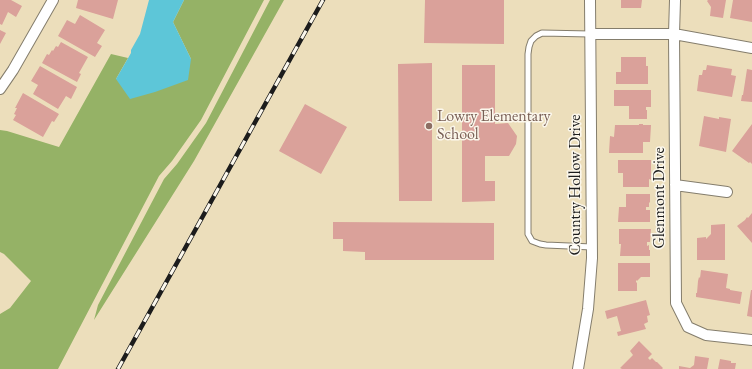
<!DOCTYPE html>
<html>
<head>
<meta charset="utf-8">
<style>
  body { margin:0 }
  canvas { display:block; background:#ecdebb }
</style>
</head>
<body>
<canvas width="752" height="369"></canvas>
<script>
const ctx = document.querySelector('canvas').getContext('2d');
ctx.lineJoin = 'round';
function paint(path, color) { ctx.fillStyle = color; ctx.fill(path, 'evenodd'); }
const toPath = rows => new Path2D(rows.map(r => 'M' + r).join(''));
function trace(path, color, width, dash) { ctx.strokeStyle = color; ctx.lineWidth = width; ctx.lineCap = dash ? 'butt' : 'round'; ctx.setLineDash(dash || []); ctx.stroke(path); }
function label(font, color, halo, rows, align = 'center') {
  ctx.font = font + ' "EB Garamond",serif'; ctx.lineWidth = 3; ctx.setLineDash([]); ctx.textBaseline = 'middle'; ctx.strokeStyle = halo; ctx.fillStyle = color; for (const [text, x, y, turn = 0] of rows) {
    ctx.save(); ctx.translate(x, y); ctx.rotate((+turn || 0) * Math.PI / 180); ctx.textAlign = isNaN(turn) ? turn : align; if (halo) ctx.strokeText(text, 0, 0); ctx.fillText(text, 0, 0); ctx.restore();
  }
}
paint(toPath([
  [184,0,264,0,201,120,172,161,159,176,58,369,0,369,0,314,10,308,31,281,4,254,0,252,0,130,7,131,59,147,111,54,128,58,116,79,191,59,173,22],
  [270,0,284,0,194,161,94,320,98,305,164,179,177,164,206,123]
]), '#95b266');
paint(toPath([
  [149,0,184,0,173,22,191,59,188,80,155,92,130,99,116,79,131,53,131,50,140,34]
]), '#5dc6d8');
paint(toPath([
  [0,0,11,0,22,6,16,17,8,12,2,25,0,24],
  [78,0,118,0,113,19,76,8],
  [425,0,504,0,504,44,424,43],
  [621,0,642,0,641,8,621,8],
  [708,0,726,0,723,18,710,16,711,7,707,1],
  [733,0,752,0,752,22,730,18],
  [80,15,105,30,97,43,102,46,95,57,58,36,67,20,75,24],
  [0,30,6,33,0,44],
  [61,42,88,57,79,73,81,74,77,82,42,63,47,54,49,55,52,50,53,51,56,46,58,47],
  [621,57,646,57,646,66,648,66,648,84,616,84,616,72,621,72],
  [432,63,432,201,399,201,398,64],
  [462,65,495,65,495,124,508,123,517,136,516,144,509,156,485,156,485,181,495,181,495,201,462,202],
  [707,65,732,69,731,75,736,76,732,97,697,91,699,75,702,75,703,70,706,70],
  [40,66,77,87,71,99,66,96,58,109,33,94,38,85,31,81],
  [747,69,752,70,752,102,741,101,742,95,743,95],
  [614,90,651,90,651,107,646,107,646,110,647,110,647,119,629,119,629,106,614,106],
  [23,93,59,114,54,122,52,121,43,137,13,120,16,115,14,114,17,108,15,108],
  [305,104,347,127,321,174,279,151],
  [704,116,719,119,719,117,731,119,726,152,699,146],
  [639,124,643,124,643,125,651,125,650,142,643,142,643,153,609,153,610,136,614,137,615,125,639,125],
  [752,124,752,164,750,162,749,163,732,151],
  [618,160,651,160,651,180,649,179,649,187,623,187,623,173,618,173],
  [626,194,650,194,650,202,649,203,649,207,646,207,646,210,650,210,650,222,618,222,619,207,626,207],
  [752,213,752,243,737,226,745,220,747,217,748,218],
  [333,222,494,223,494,260,365,260,365,252,343,251,343,239,333,239],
  [725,224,725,260,697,260,697,238,706,237,706,239,711,234,711,225],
  [619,229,651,229,650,242,647,242,647,246,649,245,649,250,650,250,650,256,620,256,621,244,619,244],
  [618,263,650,263,650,277,641,277,637,281,636,280,636,282,637,283,637,291,618,291],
  [701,270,728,274,726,288,730,289,730,290,742,292,740,304,696,297,696,293,697,293,698,281,699,277,700,278],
  [751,290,752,290,752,317,747,316],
  [646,300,650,315,647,316,648,322,644,324,646,329,618,336,617,332,621,331,617,316,607,319,605,311],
  [639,341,652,354,648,358,650,360,652,358,656,362,657,362,663,368,662,369,622,369,620,368,633,355,630,351],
  [695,356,709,358,707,369,679,369,679,366,690,368,694,365],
  [720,359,731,361,731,363,736,363,735,369,718,369]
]), '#daa19a');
const lane = toPath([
  [590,34,542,33,536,36,531,41,529,47,528,54,528,234,532,241,540,244,546,245,592,247]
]);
const street = toPath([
  [675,0,674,34,676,303,688,327,706,335,752,340],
  [590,34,674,34,752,48],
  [0,89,13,70,53,0],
  [675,185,727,192],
  [578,369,588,309,592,258,590,0]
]);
trace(lane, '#847d6c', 7);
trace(street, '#847d6c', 12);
trace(lane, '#fff', 5);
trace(street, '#fff', 10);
const rail = toPath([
  [118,369,323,0]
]);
trace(rail, '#1c1c1c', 4.5);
trace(rail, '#fbf7ec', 3, [9]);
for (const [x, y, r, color] of [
  [429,126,4,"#8d6e63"]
]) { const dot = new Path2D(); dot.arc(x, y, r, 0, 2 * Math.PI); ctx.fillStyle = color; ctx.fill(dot); trace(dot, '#fbf7ec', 1.5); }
label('16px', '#785e54', '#fbf7ec', [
  ["Lowry Elementary",437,117],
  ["School",437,135]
], 'left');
label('16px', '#1c1c1c', '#fbf7ec', [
  ["Country Hollow Drive",576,185,-90],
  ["Glenmont Drive",660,198,-90]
]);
</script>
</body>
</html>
